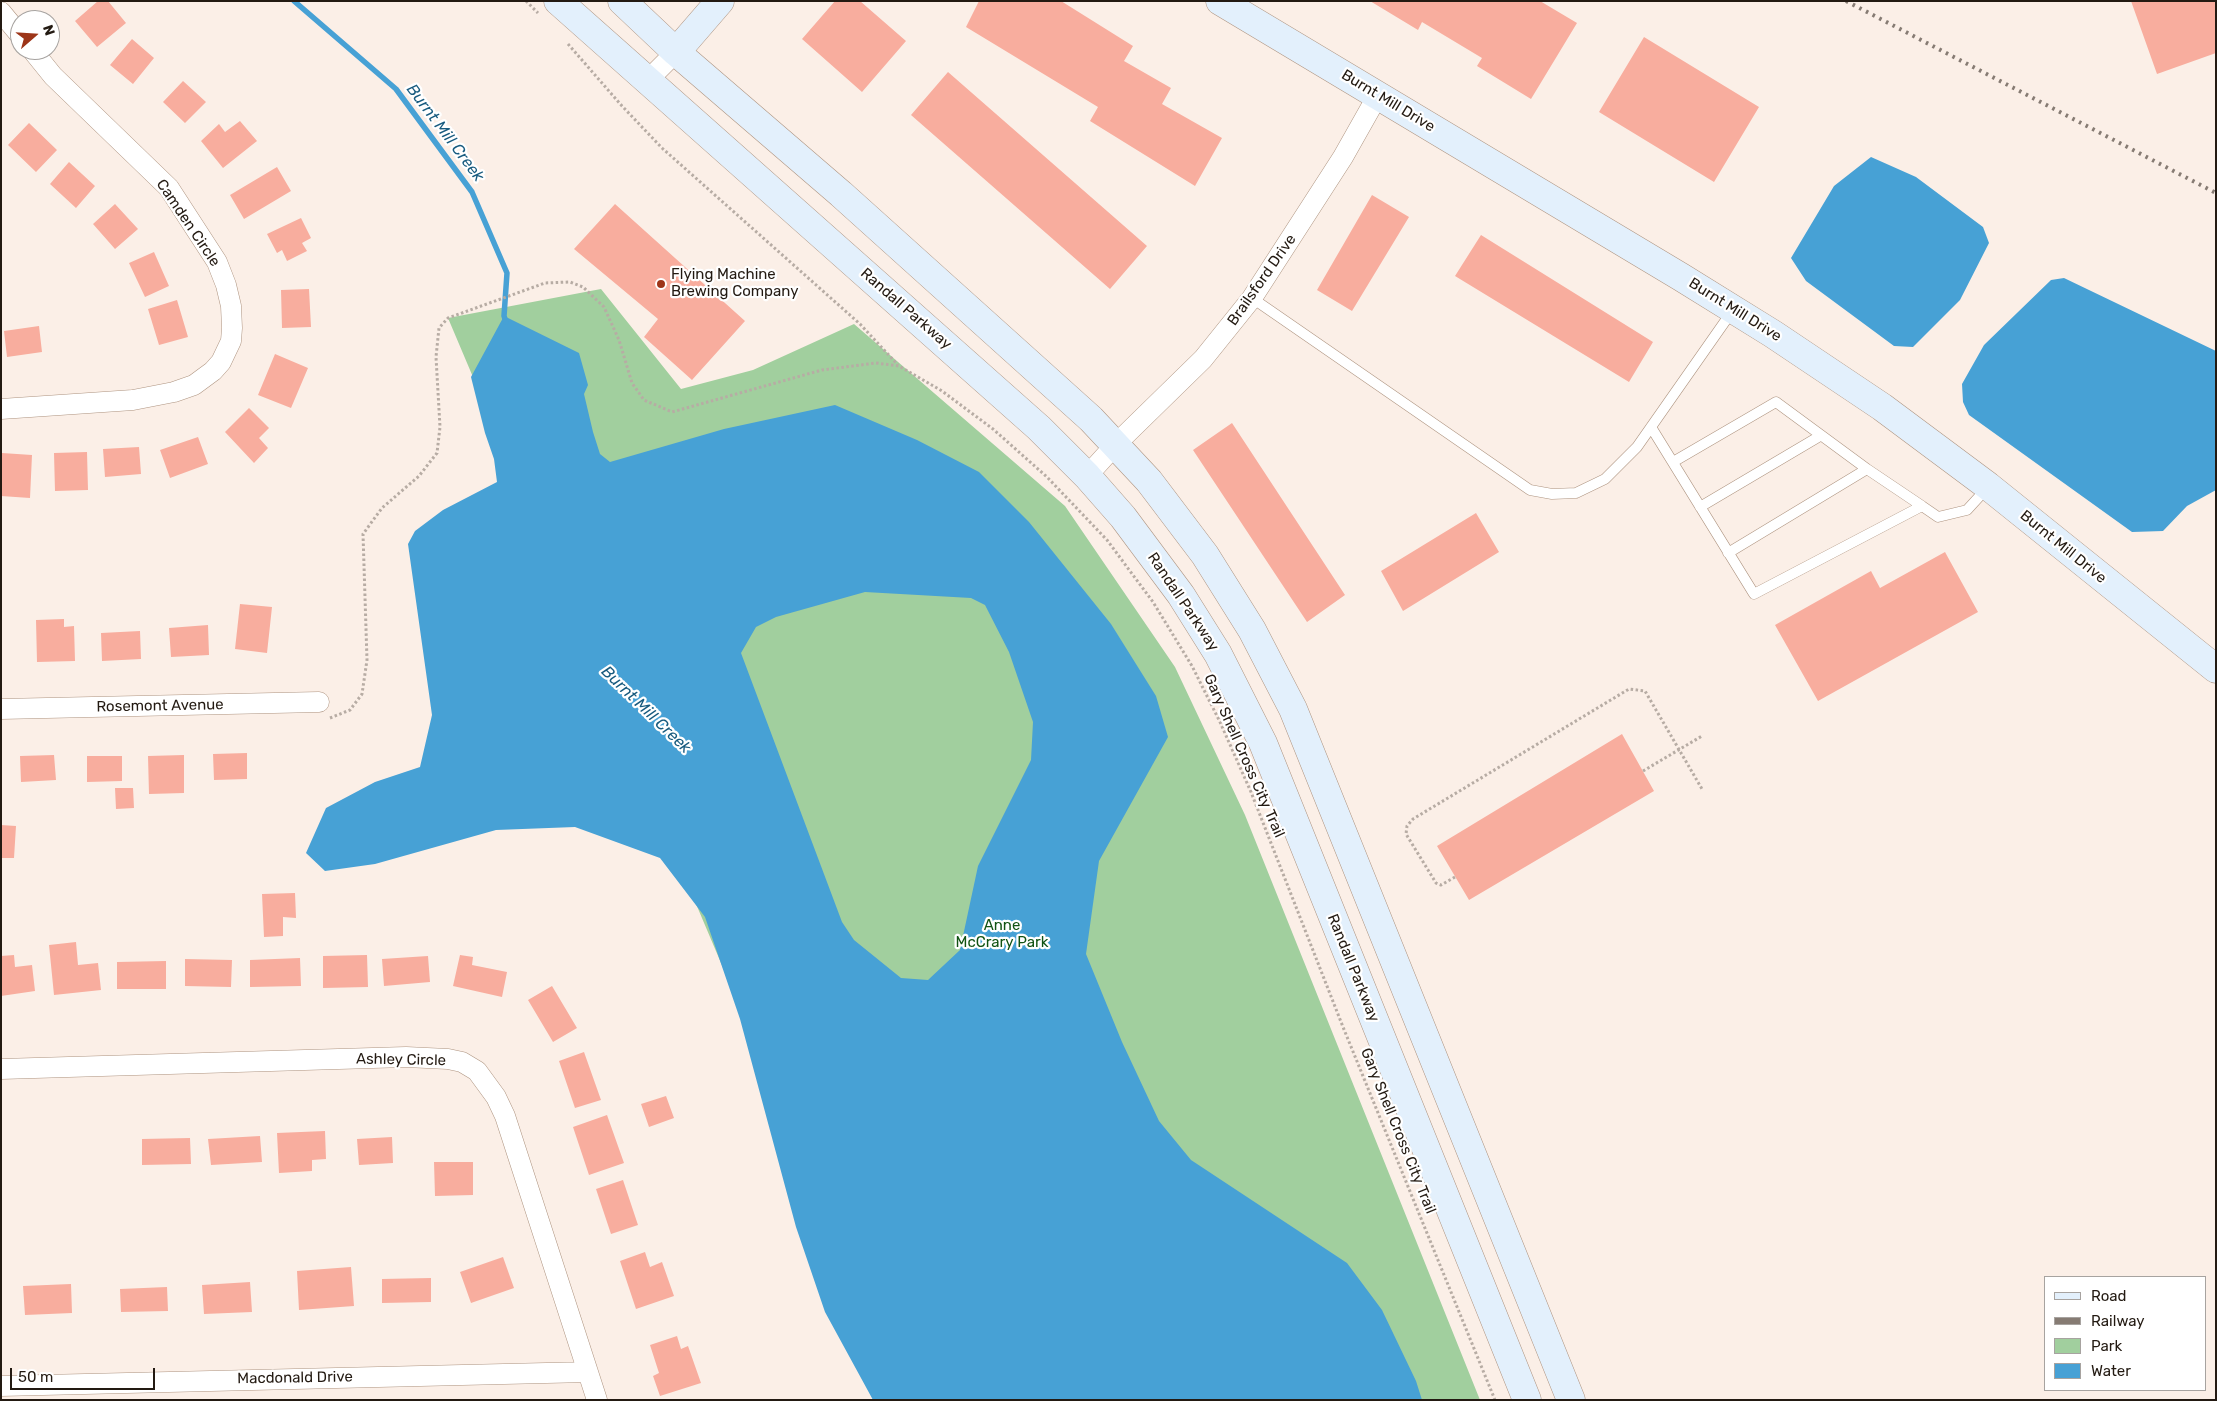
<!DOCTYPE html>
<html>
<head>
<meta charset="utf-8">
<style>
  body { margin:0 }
  #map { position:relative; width:2217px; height:1401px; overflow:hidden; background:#fbefe7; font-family:Rubik,sans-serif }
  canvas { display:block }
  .frame { position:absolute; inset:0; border:2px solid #231a12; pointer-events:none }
  .legend { position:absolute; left:2044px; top:1276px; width:162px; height:115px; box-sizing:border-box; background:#fff; border:1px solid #a7a3a0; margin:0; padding:6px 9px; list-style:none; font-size:15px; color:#231a12 }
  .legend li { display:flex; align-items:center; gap:10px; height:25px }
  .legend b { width:25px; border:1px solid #a7a3a0 }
  .north { position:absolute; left:10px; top:10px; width:50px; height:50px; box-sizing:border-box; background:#fff; border:1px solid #a7a3a0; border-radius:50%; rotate:71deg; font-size:14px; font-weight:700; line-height:20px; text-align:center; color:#231a12 }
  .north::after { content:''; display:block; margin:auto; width:18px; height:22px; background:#9d3519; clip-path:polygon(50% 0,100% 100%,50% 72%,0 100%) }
  .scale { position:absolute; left:10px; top:1368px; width:145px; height:22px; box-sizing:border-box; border:2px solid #231a12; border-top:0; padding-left:6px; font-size:15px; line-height:18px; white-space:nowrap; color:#231a12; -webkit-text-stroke:4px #fff; paint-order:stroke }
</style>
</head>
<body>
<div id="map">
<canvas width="2217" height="1401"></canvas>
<div class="frame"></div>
<ul class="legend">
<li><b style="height:6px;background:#e3f0fc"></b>Road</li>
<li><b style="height:6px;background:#867b73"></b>Railway</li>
<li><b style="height:14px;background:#a1cf9e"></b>Park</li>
<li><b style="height:14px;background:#47a1d5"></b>Water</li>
</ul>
<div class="north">N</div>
<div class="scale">50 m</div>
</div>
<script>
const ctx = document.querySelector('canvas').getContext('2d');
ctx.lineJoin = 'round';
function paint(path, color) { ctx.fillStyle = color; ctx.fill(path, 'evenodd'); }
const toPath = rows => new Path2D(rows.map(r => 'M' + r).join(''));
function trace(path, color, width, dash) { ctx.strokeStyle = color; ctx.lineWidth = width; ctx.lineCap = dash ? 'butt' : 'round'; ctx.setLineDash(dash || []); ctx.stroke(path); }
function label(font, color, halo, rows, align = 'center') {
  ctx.font = font + ' Rubik,sans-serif'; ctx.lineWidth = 4.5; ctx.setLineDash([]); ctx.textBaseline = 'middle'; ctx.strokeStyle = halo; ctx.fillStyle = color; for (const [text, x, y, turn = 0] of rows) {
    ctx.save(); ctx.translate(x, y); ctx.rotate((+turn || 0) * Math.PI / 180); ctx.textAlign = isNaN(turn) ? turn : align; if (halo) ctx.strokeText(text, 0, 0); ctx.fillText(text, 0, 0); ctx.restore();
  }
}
paint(toPath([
  [601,289,681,389,753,370,854,324,1065,506,1175,667,1245,815,1480,1400,906,1400,448,318]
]), '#a1cf9e');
paint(toPath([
  [1871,157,1916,177,1983,227,1989,243,1960,300,1913,347,1894,346,1806,281,1791,258,1834,186],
  [2064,278,2216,351,2216,490,2187,506,2163,531,2132,532,1969,415,1963,402,1962,384,1984,345,2051,280],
  [504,316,579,353,588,385,584,394,593,432,600,454,610,462,724,429,835,405,917,440,979,472,1029,522,1111,624,1156,696,1168,737,1099,861,1086,954,1122,1042,1159,1121,1191,1160,1347,1263,1382,1310,1416,1381,1422,1400,873,1400,825,1312,796,1227,740,1019,705,917,660,858,575,827,496,830,375,864,325,871,306,853,326,808,375,782,420,767,432,715,408,544,415,531,443,510,497,482,494,459,485,433,471,377],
  [865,592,971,598,985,605,1009,652,1033,722,1031,760,978,866,960,950,928,980,901,978,854,940,842,922,741,653,756,627,776,617]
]), '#47a1d5');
trace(toPath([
  [294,1,396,89,472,192,507,273,504,316,506,322]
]), '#47a1d5', 5.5);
paint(toPath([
  [98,1,108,1,126,23,97,47,75,21],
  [835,1,860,1,906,41,862,92,802,39],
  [979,1,1061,1,1133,46,1124,61,1171,88,1162,104,1222,138,1195,186,1090,121,1098,107,966,27],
  [1370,1,1540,1,1577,23,1531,99,1477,66,1482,58,1422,22,1418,30],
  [2131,1,2216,1,2216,53,2157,74],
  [1644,37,1759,107,1714,182,1599,112],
  [132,39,154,58,133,84,110,65],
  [948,72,1147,246,1110,289,911,115],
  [183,81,206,102,185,123,163,102],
  [240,121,257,141,223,168,201,141,219,124,225,132],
  [29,123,57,150,36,172,8,145],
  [69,162,95,186,76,208,50,184],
  [277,167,291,191,244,219,230,195],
  [1372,195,1409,217,1352,311,1317,290],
  [115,204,138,229,115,249,93,224],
  [615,204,745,321,692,380,644,337,658,319,574,249],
  [301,218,311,238,302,243,307,251,287,261,282,250,277,253,267,234],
  [1481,235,1653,342,1629,382,1455,276],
  [154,252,169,286,145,297,129,263],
  [309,289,311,327,282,328,281,290],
  [177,300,188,337,159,345,148,309],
  [39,326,42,352,7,357,4,331],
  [275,354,308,368,291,408,258,395],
  [249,408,269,428,259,438,268,448,254,463,225,432],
  [1232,423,1345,595,1307,622,1193,450],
  [198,437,208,464,170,478,160,450],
  [139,447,141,474,105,477,103,449],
  [87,452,88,490,55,491,54,453],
  [2,453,32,455,30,498,1,496],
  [1476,513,1499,552,1403,611,1381,571],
  [1945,552,1978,612,1818,701,1775,625,1871,571,1880,588],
  [240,604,272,607,267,653,235,649],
  [64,619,64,627,74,626,75,661,37,662,36,620],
  [208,625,209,655,171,657,169,628],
  [140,631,141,659,102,661,101,633],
  [1622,734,1654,791,1469,900,1437,846],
  [247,753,247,779,214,780,213,754],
  [54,755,56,780,21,782,20,756],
  [184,755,184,793,149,794,148,756],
  [87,756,122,756,122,781,87,782],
  [115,788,133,788,134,808,116,809],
  [1,825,16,826,14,858,1,858],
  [295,893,296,918,283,917,283,936,264,937,262,894],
  [76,942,78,965,98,963,101,990,54,995,49,945],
  [14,955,15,967,32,965,35,991,1,996,1,956],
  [367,955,368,987,323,988,323,956],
  [460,955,473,957,472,965,507,972,502,997,453,986],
  [428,956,430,982,384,986,382,959],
  [300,958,301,986,250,987,250,960],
  [185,959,232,960,231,987,185,986],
  [166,961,166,989,117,989,117,962],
  [552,986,577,1028,553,1042,528,1000],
  [584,1052,601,1100,575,1108,559,1061],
  [666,1096,674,1118,649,1127,641,1104],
  [607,1115,624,1163,589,1175,573,1127],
  [325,1131,326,1159,312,1160,312,1171,279,1173,277,1133],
  [260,1136,262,1162,211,1165,208,1139],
  [392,1137,393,1163,359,1165,357,1139],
  [190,1138,191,1164,142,1165,142,1139],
  [434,1162,473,1162,473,1195,435,1196],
  [623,1180,638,1225,611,1234,596,1189],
  [645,1252,650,1267,662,1262,674,1296,636,1309,620,1261],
  [503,1257,514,1288,471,1303,460,1272],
  [351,1267,354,1306,299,1310,297,1271],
  [431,1278,431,1302,382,1303,382,1279],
  [250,1282,252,1312,204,1314,202,1285],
  [71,1284,72,1313,25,1315,23,1286],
  [167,1287,168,1311,121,1312,120,1289],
  [677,1336,681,1349,688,1346,701,1383,660,1396,653,1376,659,1373,650,1345]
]), '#f8ad9e');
const lane = toPath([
  [1252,298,1530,490,1552,494,1576,493,1605,479,1637,447,1733,310],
  [1651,427,1754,594,1922,506,1938,517,1967,510,1988,487],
  [1673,462,1776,402,1867,469,1922,506],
  [1700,507,1820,436],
  [1728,553,1867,469]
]);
const street = toPath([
  [1,12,20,35],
  [647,81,676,52],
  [1,409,133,400,174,392,194,385,213,371,221,362,231,341,232,328,231,306,226,285,217,262,169,188,53,76,32,50],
  [1087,476,1116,444,1203,359,1252,298,1343,157,1378,95],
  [1,709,319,702],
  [1,1069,406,1057,448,1059,462,1062,477,1071,496,1097,505,1116,597,1400],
  [1,1386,588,1372]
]);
const secondary = toPath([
  [558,1,1039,428,1087,476,1123,517,1181,595,1218,654,1263,743,1527,1400],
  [622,1,676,52,841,194,1091,419,1149,481,1205,555,1252,630,1293,709,1571,1400],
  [1220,1,1681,277,1773,334,1882,407,1988,486,2216,669],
  [676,52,720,1]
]);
trace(lane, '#ae9480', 11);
trace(street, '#ae9480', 21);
trace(secondary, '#ae9480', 29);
trace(toPath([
  [526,1,538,13],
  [568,44,622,106,662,148,860,324,898,365],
  [330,718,350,710,362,694,367,660,363,534,382,508,419,476,437,453,440,427,436,357,439,328,448,318,545,283,570,282,583,287,604,307,619,340,632,383,644,400,672,412,822,370,876,363,899,366,942,391,993,429,1047,477,1107,540,1153,602,1192,666,1220,722,1251,792,1343,1027,1495,1400],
  [1643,771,1702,736],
  [1455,877,1441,885,1436,883,1406,834,1407,826,1413,819,1629,689,1645,691,1702,789]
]), '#b7aca4', 3, [2.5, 2.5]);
trace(lane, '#fff', 10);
trace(street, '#fff', 20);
trace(secondary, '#e3f0fc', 28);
trace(toPath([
  [1846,1,2216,193]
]), '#867b73', 4, [2.5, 5]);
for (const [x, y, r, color] of [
  [661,284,5,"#9d3519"]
]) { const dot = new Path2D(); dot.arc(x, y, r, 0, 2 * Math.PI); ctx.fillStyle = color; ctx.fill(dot); trace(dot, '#fff', 2); }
label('15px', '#231a12', '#fff', [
  ["Burnt Mill Drive",1388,101,31],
  ["Camden Circle",188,223,56],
  ["Brailsford Drive",1262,280,-55],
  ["Randall Parkway",906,309,41],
  ["Burnt Mill Drive",1735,310,32],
  ["Burnt Mill Drive",2063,547,39],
  ["Randall Parkway",1183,602,56],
  ["Rosemont Avenue",160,706,-1],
  ["Gary Shell Cross City Trail",1244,756,66],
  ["Randall Parkway",1353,968,68],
  ["Ashley Circle",401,1060,1],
  ["Gary Shell Cross City Trail",1398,1131,68],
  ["Macdonald Drive",295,1378,-1]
]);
label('15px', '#231a12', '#fff', [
  ["Flying Machine",671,275],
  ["Brewing Company",671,292]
], 'left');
label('15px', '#115313', '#fff', [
  ["Anne",1002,926],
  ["McCrary Park",1002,943]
]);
label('italic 16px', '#185b7f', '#fff', [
  ["Burnt Mill Creek",445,133,53],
  ["Burnt Mill Creek",646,710,44]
]);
</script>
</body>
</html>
